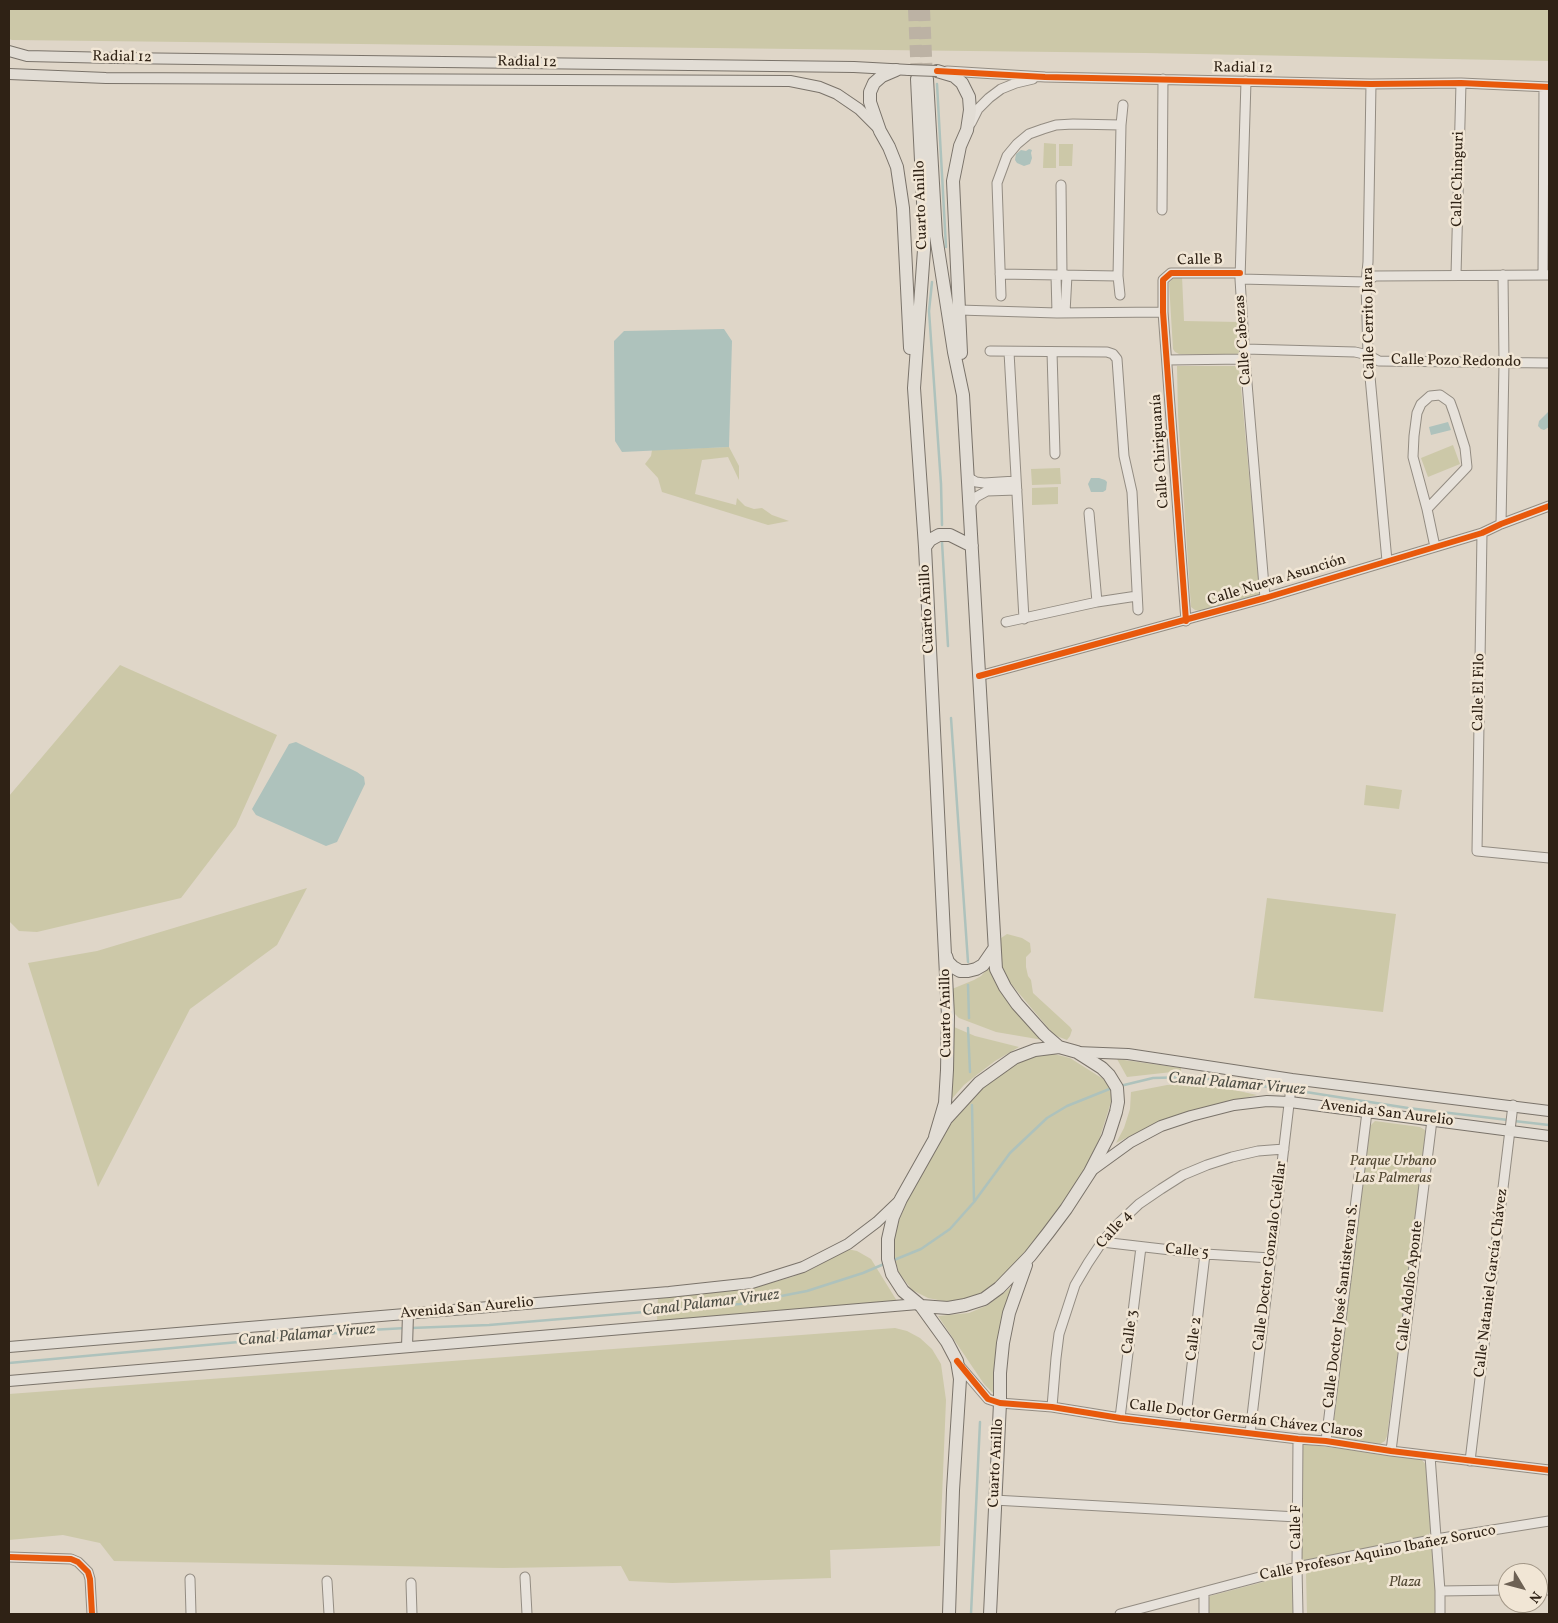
<!DOCTYPE html>
<html>
<head>
<meta charset="utf-8">
<style>
  body { margin:0 }
  #map { position:relative; width:1558px; height:1623px; overflow:hidden; background:#dfd6c8; font-family:Vollkorn,serif }
  canvas { display:block }
  .frame { position:absolute; inset:0; border:10px solid #2f2215; pointer-events:none }
  .north { position:absolute; left:1498px; top:1563px; width:50px; height:50px; box-sizing:border-box; background:#f1e6d5; border:1px solid #a39888; border-radius:50%; rotate:127deg; font-size:14px; font-weight:700; line-height:20px; text-align:center; color:#2f2215 }
  .north::after { content:''; display:block; margin:auto; width:18px; height:22px; background:#6d6154; clip-path:polygon(50% 0,100% 100%,50% 72%,0 100%) }
</style>
</head>
<body>
<div id="map">
<canvas width="1558" height="1623"></canvas>
<div class="frame"></div>
<div class="north">N</div>
</div>
<script>
const ctx = document.querySelector('canvas').getContext('2d');
ctx.lineJoin = 'round';
function paint(path, color) { ctx.fillStyle = color; ctx.fill(path, 'evenodd'); }
const toPath = rows => new Path2D(rows.map(r => 'M' + r).join(''));
function trace(path, color, width, dash) { ctx.strokeStyle = color; ctx.lineWidth = width; ctx.lineCap = dash ? 'butt' : 'round'; ctx.setLineDash(dash || []); ctx.stroke(path); }
function label(font, color, halo, rows, align = 'center') {
  ctx.font = font + ' Vollkorn,serif'; ctx.lineWidth = 5; ctx.setLineDash([]); ctx.textBaseline = 'middle'; ctx.strokeStyle = halo; ctx.fillStyle = color; for (const [text, x, y, turn = 0] of rows) {
    ctx.save(); ctx.translate(x, y); ctx.rotate((+turn || 0) * Math.PI / 180); ctx.textAlign = isNaN(turn) ? turn : align; if (halo) ctx.strokeText(text, 0, 0); ctx.fillText(text, 0, 0); ctx.restore();
  }
}
paint(toPath([
  [9,9,1549,9,1549,61,1145,53,12,40,9,39],
  [1044,143,1056,144,1056,168,1043,168],
  [1059,144,1073,144,1072,166,1059,166],
  [1175,276,1182,276,1184,321,1240,322,1241,350,1239,353,1235,355,1179,354,1175,352,1173,349,1169,283],
  [1177,366,1239,366,1260,594,1258,596,1201,611,1195,610,1191,607,1178,415],
  [1453,445,1460,464,1428,477,1421,458],
  [729,447,739,466,739,480,728,457,702,460,695,494,736,505,737,498,745,506,754,509,762,508,772,515,789,521,768,525,662,492,658,478,645,464,651,456,652,450],
  [1060,468,1061,484,1032,485,1031,469],
  [1058,487,1058,504,1032,505,1032,488],
  [120,665,277,735,236,826,181,898,37,932,19,931,9,921,9,796],
  [1366,785,1402,790,1399,809,1364,805],
  [307,888,277,945,190,1009,98,1187,28,963,97,951],
  [1267,898,1396,914,1383,1012,1254,998],
  [1007,934,1022,938,1030,943,1031,952,1026,957,1026,967,1028,976,1031,980,1033,993,1070,1027,1072,1030,1070,1036,1067,1040,1054,1035,1007,979,1000,964,997,947,1001,938],
  [989,967,993,976,1043,1040,996,1032,959,1018,952,1011,952,989,974,980,981,976],
  [954,1027,975,1036,1019,1047,995,1061,974,1077,964,1085,949,1102,953,1082],
  [1040,1053,1054,1054,1070,1058,1108,1082,1112,1099,1100,1137,1088,1162,1069,1197,1046,1228,1007,1272,987,1292,964,1301,948,1302,928,1298,912,1290,899,1273,894,1256,893,1243,900,1218,918,1175,937,1144,959,1112,972,1097,999,1074,1021,1061],
  [1117,1059,1181,1068,1181,1071,1127,1077],
  [1185,1084,1225,1088,1257,1095,1197,1109,1163,1120,1116,1143,1124,1128,1130,1109,1131,1092,1167,1085],
  [1375,1121,1420,1127,1425,1130,1426,1135,1387,1436,1385,1441,1380,1444,1336,1439,1332,1436,1369,1129,1371,1125],
  [847,1249,857,1251,871,1259,897,1301,657,1321,658,1298,753,1288,792,1277,814,1268],
  [1011,1287,1004,1309,1000,1337,995,1395,984,1384,938,1316,969,1313,988,1305],
  [895,1328,907,1331,920,1338,932,1349,941,1364,946,1400,940,1546,830,1550,831,1578,672,1583,629,1581,621,1566,503,1568,114,1561,100,1543,63,1535,9,1540,9,1394],
  [1304,1444,1421,1459,1427,1466,1431,1531,1429,1534,1426,1537,1307,1561,1304,1560,1301,1557,1302,1446],
  [1433,1547,1438,1614,1307,1614,1306,1574,1310,1569],
  [1286,1576,1291,1577,1294,1581,1294,1614,1207,1614,1207,1602,1210,1596]
]), '#ccc8a8');
paint(toPath([
  [1029,149,1032,150,1031,153,1032,158,1030,164,1024,166,1017,163,1015,160,1016,154,1021,150,1026,151],
  [724,329,732,341,729,447,622,452,615,441,614,341,624,331],
  [1548,412,1549,413,1549,427,1544,430,1541,429,1538,426,1539,421],
  [1448,422,1451,430,1431,435,1429,427],
  [1091,478,1099,478,1105,480,1107,482,1106,490,1103,492,1091,492,1088,484],
  [296,742,357,772,364,777,365,784,337,842,326,846,256,815,252,809,289,744]
]), '#aec2bc');
trace(toPath([
  [937,84,946,247],
  [932,282,929,311,941,484,942,525],
  [942,542,948,646],
  [951,718,968,962],
  [968,985,969,1018],
  [968,1028,970,1072],
  [1120,1086,1153,1078,1189,1077,1236,1082,1288,1090],
  [1293,1090,1408,1108,1508,1120],
  [972,1105,974,1201],
  [1514,1121,1549,1125],
  [894,1260,921,1249,950,1229,974,1202,1010,1153,1047,1118,1067,1106,1112,1088],
  [411,1328,489,1325,740,1304,807,1291,863,1273,884,1264],
  [9,1363,370,1330,406,1328],
  [971,1614,980,1422]
]), '#aec2bc', 2.5);
trace(toPath([
  [914,9,917,79],
  [924,9,927,79]
]), '#bcb2a4', 12, [12, 6]);
const minor = toPath([
  [947,71,1045,77,1371,84,1461,83,1549,87],
  [1246,81,1240,279,1245,359,1265,598],
  [1371,84,1368,262,1366,282,1368,355,1387,561],
  [971,123,978,109,989,98,1001,89,1016,83,1033,79],
  [1061,185,1062,275],
  [1162,210,1163,79],
  [1000,274,1118,276],
  [1056,275,1057,313],
  [1456,275,1461,83],
  [1543,275,1544,87],
  [1240,279,1366,282,1375,276,1549,275],
  [1120,295,1118,276,1121,125,1123,105],
  [1001,296,997,183,1007,156,1017,144,1029,134,1043,129,1056,125,1073,124,1121,125],
  [959,310,1057,313,1163,312],
  [1065,313,1067,275],
  [1245,349,1355,352,1368,355,1379,361,1549,363],
  [990,351,1107,352,1113,354,1117,359,1124,456,1132,492,1138,610],
  [1009,352,1024,619],
  [1052,352,1055,454],
  [1167,360,1245,359],
  [968,471,969,478,976,482,984,483,1016,481],
  [970,505,976,497,987,491,1017,490],
  [1427,509,1467,467,1465,448,1454,413,1450,402,1440,395,1430,396,1421,404,1417,413,1414,436,1413,457,1427,509,1435,547],
  [1089,513,1097,602],
  [1501,524,1504,363,1503,275],
  [1482,533,1477,851,1549,858],
  [1186,621,1163,312,1163,280,1171,273,1240,273],
  [1006,622,1097,602,1137,596],
  [979,676,1265,598,1482,533,1501,524,1549,506],
  [1102,1242,1205,1254,1271,1258],
  [958,1364,988,1399,1000,1403,1052,1407,1120,1418,1298,1439,1326,1441,1391,1451,1549,1470],
  [1052,1407,1056,1358,1059,1334,1075,1285,1088,1263,1102,1242,1120,1222,1139,1204,1161,1189,1183,1175,1207,1165,1232,1157,1258,1151,1284,1149],
  [1120,1418,1141,1247],
  [1185,1425,1205,1254],
  [1250,1433,1292,1079],
  [1298,1439,1297,1567,1298,1614],
  [1326,1441,1367,1112],
  [1391,1451,1432,1120],
  [1430,1456,1440,1591,1440,1614],
  [1470,1461,1513,1105],
  [994,1500,1297,1517],
  [9,1557,71,1559,78,1562,88,1572,90,1579,92,1614],
  [525,1577,527,1614],
  [190,1579,191,1614],
  [327,1581,329,1614],
  [411,1583,412,1614],
  [1538,1590,1549,1590],
  [1440,1591,1508,1590],
  [1204,1592,1204,1614],
  [1120,1614,1297,1567,1436,1539,1549,1521]
]);
const major = toPath([
  [9,51,27,56,115,58,854,67,909,70],
  [9,74,106,78,790,81,820,87,837,94,859,109,878,128],
  [1077,1052,1128,1054,1292,1079,1549,1111],
  [1091,1171,1131,1142,1161,1126,1191,1116,1234,1105,1267,1101,1290,1102,1549,1136],
  [9,1347,669,1292,752,1283,803,1267,848,1244,877,1222,899,1201],
  [407,1347,408,1314],
  [9,1381,918,1304]
]);
const highway = toPath([
  [896,70,882,76,874,83,870,92,870,102,880,131,889,147,897,167,903,208,910,348],
  [937,71,954,76,962,83,969,97,970,110,967,130,960,146,953,181,961,353],
  [917,79,924,222,924,250,914,388,925,547,948,1016,947,1070,945,1103,935,1137],
  [927,79,936,236,954,352,963,395,996,969,1005,987,1017,1004,1044,1034,1059,1047],
  [925,547,930,540,939,535,950,535,972,546],
  [946,956,948,962,953,967,960,971,968,971,976,969,983,965,994,949],
  [1059,1047,1077,1052,1102,1068,1109,1075,1117,1088,1118,1102,1116,1112,1108,1137,1090,1172,1066,1209,1048,1233,1030,1256,999,1288,984,1299,965,1305,948,1308,921,1306,903,1291,892,1274,888,1259,888,1239,893,1217,901,1199,946,1119,979,1083,1014,1058,1035,1050,1059,1047],
  [921,1306,947,1342,957,1361,960,1379,953,1490,949,1614],
  [990,1614,1000,1403,1000,1373,1003,1343,1009,1313,1026,1265]
]);
trace(minor, '#938c82', 11);
trace(major, '#7a736a', 12);
trace(highway, '#7a736a', 14);
trace(minor, '#e7e2db', 9);
trace(major, '#e2ddd5', 10);
trace(highway, '#e2ddd5', 12);
const majorBridge = toPath([
  [909,70,937,71]
]);
trace(majorBridge, '#7a736a', 12, []);
trace(majorBridge, '#e2ddd5', 10);
trace(toPath([
  [937,71,1045,77,1371,84,1461,83,1549,87],
  [1186,621,1163,312,1163,280,1171,273,1240,273],
  [979,676,1265,598,1482,533,1501,524,1549,506],
  [957,1361,988,1399,1000,1403,1052,1407,1120,1418,1298,1439,1326,1441,1391,1451,1549,1470],
  [9,1557,71,1559,78,1562,88,1572,90,1579,92,1614]
]), '#e8590c', 6);
label('15px', '#2f2215', '#f1e6d5', [
  ["Radial 12",122,58,1],
  ["Radial 12",527,63,1],
  ["Radial 12",1243,69,1],
  ["Calle Chinguri",1459,179,-89],
  ["Cuarto Anillo",922,205,-92],
  ["Calle B",1200,261,-1],
  ["Calle Cerrito Jara",1370,323,-91],
  ["Calle Cabezas",1244,340,-94],
  ["Calle Pozo Redondo",1456,362,1],
  ["Calle Chiriguanía",1161,451,-94],
  ["Calle Nueva Asunción",1277,581,-17],
  ["Cuarto Anillo",928,609,-93],
  ["Calle El Filo",1480,692,-89],
  ["Cuarto Anillo",947,1013,-91],
  ["Avenida San Aurelio",1387,1114,7],
  ["Calle 4",1115,1230,-48],
  ["Calle 5",1187,1252,6],
  ["Calle Doctor Gonzalo Cuéllar",1271,1256,-83],
  ["Calle Nataniel García Chávez",1492,1283,-83],
  ["Calle Adolfo Aponte",1411,1286,-83],
  ["Calle Doctor José Santistevan S.",1342,1306,-83],
  ["Avenida San Aurelio",467,1309,-5],
  ["Calle 3",1131,1332,-83],
  ["Calle 2",1195,1339,-83],
  ["Calle Doctor Germán Chávez Claros",1246,1420,7],
  ["Cuarto Anillo",997,1463,-87],
  ["Calle F",1297,1527,-90],
  ["Calle Profesor Aquino Ibañez Soruco",1378,1554,-11]
]);
label('italic 15px', '#524833', '#f1e6d5', [
  ["Parque Urbano",1393,1162],
  ["Las Palmeras",1393,1179],
  ["Plaza",1405,1583]
]);
label('italic 16px', '#4f4f46', '#f1e6d5', [
  ["Canal Palamar Viruez",1237,1085,5],
  ["Canal Palamar Viruez",711,1304,-7],
  ["Canal Palamar Viruez",307,1336,-5]
]);
</script>
</body>
</html>
